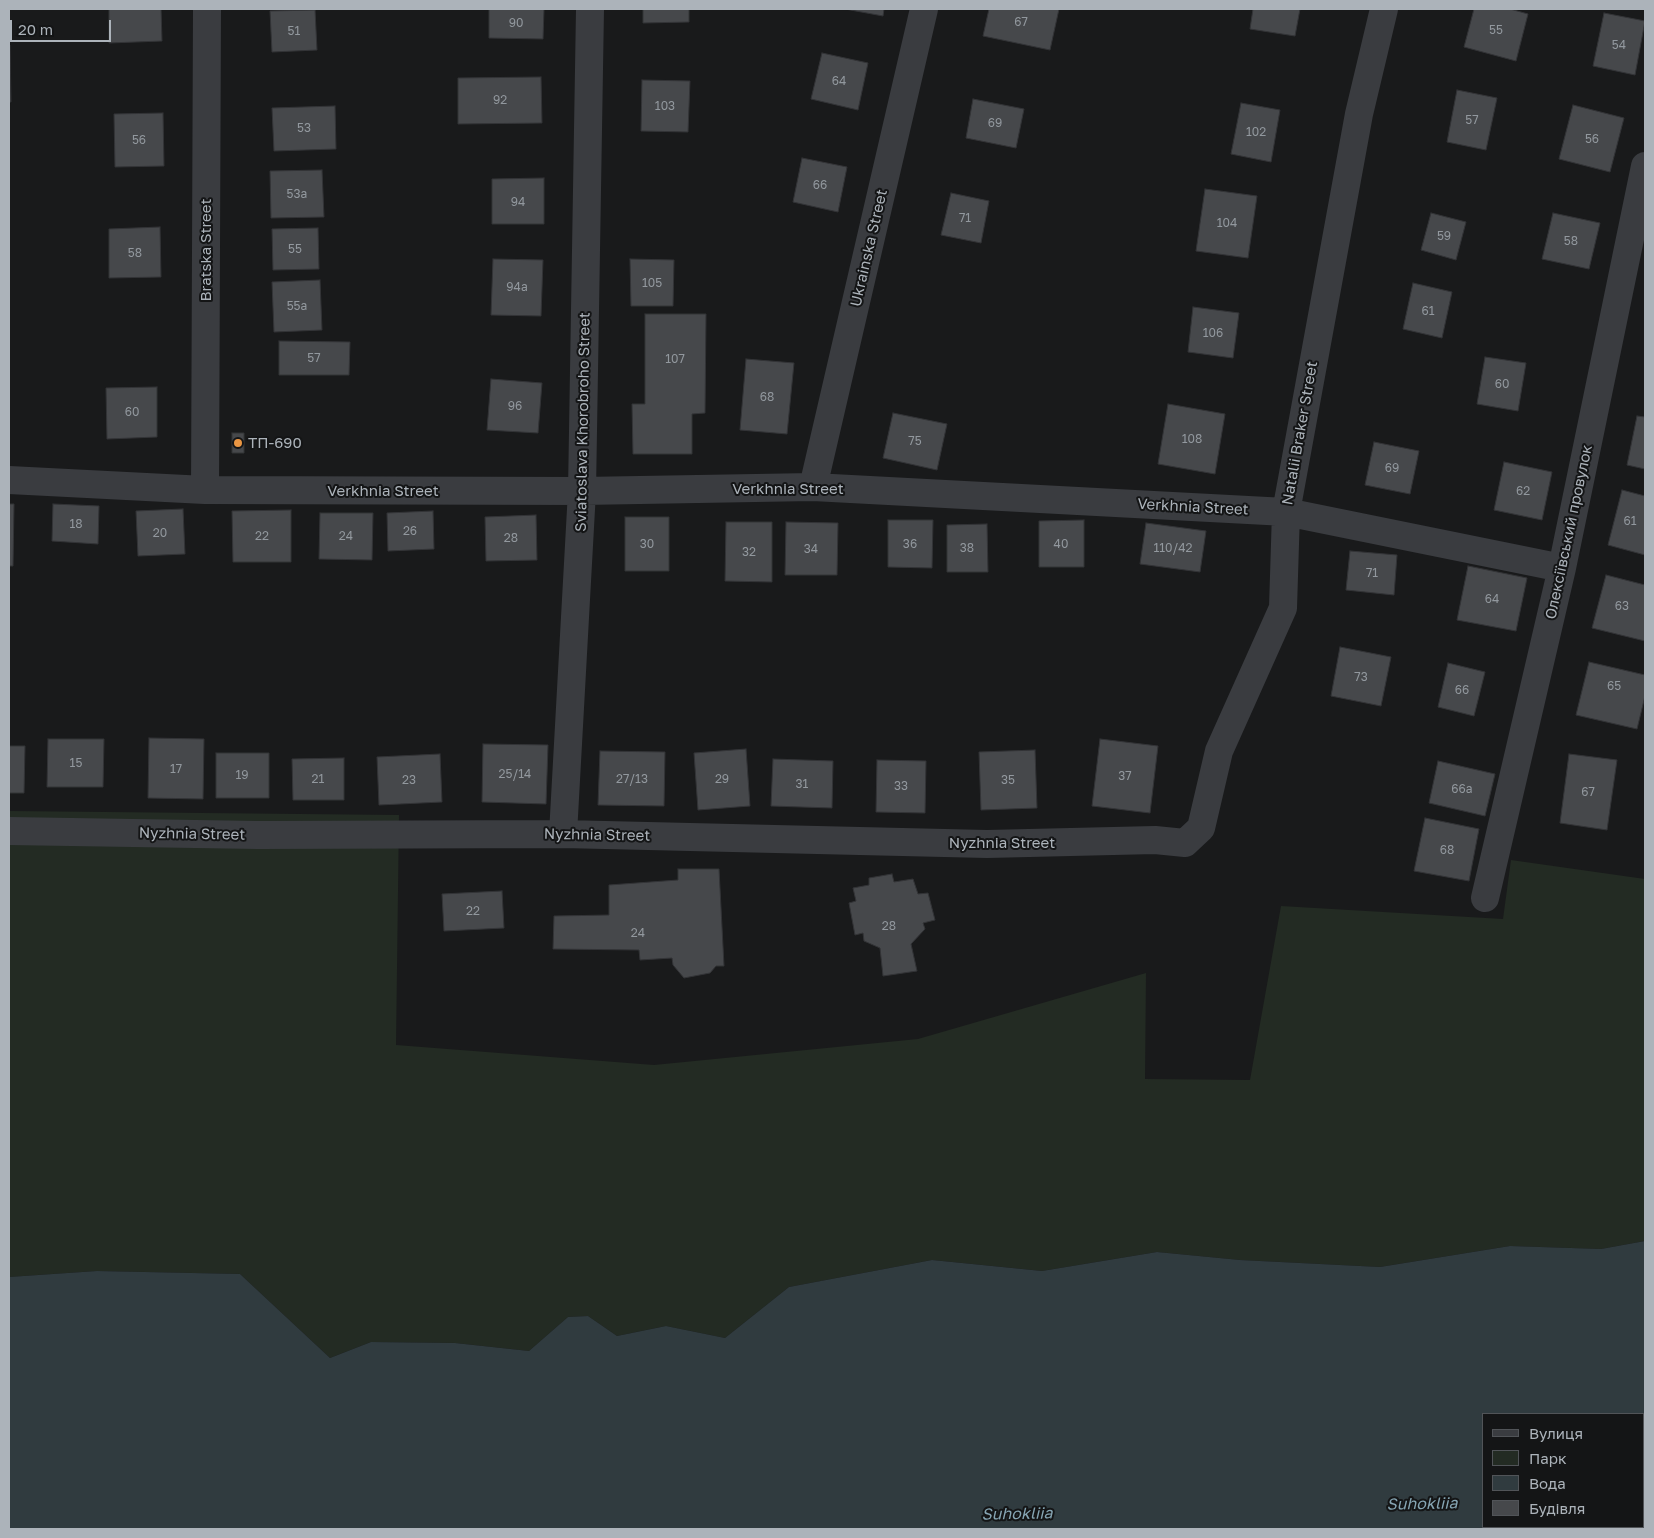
<!DOCTYPE html>
<html>
<head>
<meta charset="utf-8">
<style>
  body { margin:0 }
  #map { position:relative; width:1654px; height:1538px; overflow:hidden; background:#191a1b; font-family:"Golos Text",sans-serif }
  canvas { display:block }
  .frame { position:absolute; inset:0; border:10px solid #acb3ba; pointer-events:none }
  .legend { position:absolute; left:1482px; top:1413px; width:162px; height:115px; box-sizing:border-box; background:#141516; border:1px solid #515458; margin:0; padding:6px 9px; list-style:none; font-size:15px; color:#acb3ba }
  .legend li { display:flex; align-items:center; gap:10px; height:25px }
  .legend b { width:25px; border:1px solid #515458 }
  .scale { position:absolute; left:10px; top:20px; width:101px; height:22px; box-sizing:border-box; border:2px solid #acb3ba; border-top:0; padding-left:6px; font-size:15px; line-height:18px; white-space:nowrap; color:#acb3ba; -webkit-text-stroke:4px #141516; paint-order:stroke }
</style>
</head>
<body>
<div id="map">
<canvas width="1654" height="1538"></canvas>
<div class="frame"></div>
<ul class="legend">
<li><b style="height:6px;background:#3a3c40"></b>Вулиця</li>
<li><b style="height:14px;background:#232b23"></b>Парк</li>
<li><b style="height:14px;background:#303b3f"></b>Вода</li>
<li><b style="height:14px;background:#46484b"></b>Будівля</li>
</ul>
<div class="scale">20 m</div>
</div>
<script>
const ctx = document.querySelector('canvas').getContext('2d');
ctx.lineJoin = 'round';
function paint(path, color) { ctx.fillStyle = color; ctx.fill(path, 'evenodd'); }
const toPath = rows => new Path2D(rows.map(r => 'M' + r).join(''));
function trace(path, color, width, dash) { ctx.strokeStyle = color; ctx.lineWidth = width; ctx.lineCap = dash ? 'butt' : 'round'; ctx.setLineDash(dash || []); ctx.stroke(path); }
function label(font, color, halo, rows, align = 'center') {
  ctx.font = font + ' "Golos Text",sans-serif'; ctx.lineWidth = 4; ctx.setLineDash([]); ctx.textBaseline = 'middle'; ctx.strokeStyle = halo; ctx.fillStyle = color; for (const [text, x, y, turn = 0] of rows) {
    ctx.save(); ctx.translate(x, y); ctx.rotate((+turn || 0) * Math.PI / 180); ctx.textAlign = isNaN(turn) ? turn : align; if (halo) ctx.strokeText(text, 0, 0); ctx.fillText(text, 0, 0); ctx.restore();
  }
}
paint(toPath([
  [9,811,399,815,396,1045,654,1065,918,1039,1146,973,1145,1079,1250,1080,1281,906,1503,919,1511,860,1645,879,1645,1241,1601,1249,1510,1246,1380,1267,1240,1260,1157,1252,1042,1271,932,1260,789,1287,725,1338,666,1326,617,1336,588,1316,568,1317,529,1351,455,1343,371,1342,330,1358,240,1274,97,1271,9,1277]
]), '#232b23');
paint(toPath([
  [1645,1241,1645,1529,9,1529,9,1277,97,1271,240,1274,330,1358,371,1342,455,1343,529,1351,568,1317,588,1316,617,1336,666,1326,725,1338,789,1287,932,1260,1042,1271,1157,1252,1240,1260,1380,1267,1510,1246,1601,1249],
  [1483,1414,1643,1414,1643,1527,1483,1527]
]), '#303b3f');
const building = toPath([
  [109,9,161,9,162,41,109,43,109,9],
  [489,9,544,9,543,39,489,38,489,9],
  [643,9,689,9,689,22,643,23,643,9],
  [845,9,884,9,883,16,845,9],
  [989,9,1059,9,1050,50,983,36,989,9],
  [1253,9,1300,9,1295,36,1250,29,1253,9],
  [1474,9,1510,9,1528,14,1516,61,1464,47,1474,9],
  [315,10,317,50,272,52,270,11,315,10],
  [1604,13,1645,21,1635,75,1593,66,1604,13],
  [9,45,10,45,11,102,9,102,9,45],
  [822,53,868,63,858,110,811,99,822,53],
  [541,77,542,123,458,124,458,78,541,77],
  [642,80,690,81,688,132,641,131,642,80],
  [1457,90,1497,98,1486,150,1447,142,1457,90],
  [973,99,1024,109,1016,148,966,138,973,99],
  [1241,103,1280,110,1271,162,1231,154,1241,103],
  [1573,105,1624,118,1610,172,1559,159,1573,105],
  [335,106,336,149,274,151,272,108,335,106],
  [163,113,164,166,115,167,114,114,163,113],
  [802,158,847,167,838,212,793,202,802,158],
  [322,170,324,217,271,218,270,171,322,170],
  [544,178,544,224,492,224,492,179,544,178],
  [1205,189,1257,196,1248,258,1196,251,1205,189],
  [951,193,989,201,981,243,941,235,951,193],
  [1431,213,1466,222,1456,260,1421,250,1431,213],
  [1553,213,1600,223,1589,269,1542,259,1553,213],
  [160,227,161,277,109,278,109,229,160,227],
  [318,228,319,269,273,270,272,229,318,228],
  [493,259,543,260,541,316,491,315,493,259],
  [630,259,674,260,673,306,631,306,630,259],
  [320,280,322,330,274,332,272,282,320,280],
  [1413,283,1452,292,1442,338,1403,329,1413,283],
  [1193,307,1239,313,1233,358,1188,352,1193,307],
  [645,314,706,314,705,413,692,414,692,454,633,454,632,404,645,404,645,314],
  [279,341,350,342,349,375,279,375,279,341],
  [1485,357,1526,363,1518,411,1477,404,1485,357],
  [746,359,794,363,787,434,740,430,746,359],
  [491,379,542,383,538,433,487,430,491,379],
  [157,387,157,437,107,439,106,388,157,387],
  [1168,404,1225,414,1215,474,1158,464,1168,404],
  [893,413,947,424,937,470,883,458,893,413],
  [1637,416,1645,417,1645,469,1627,465,1637,416],
  [232,433,244,433,244,453,232,453,232,433],
  [1374,442,1419,451,1410,494,1365,485,1374,442],
  [1504,462,1552,472,1542,520,1494,510,1504,462],
  [1622,490,1645,496,1645,555,1608,545,1622,490],
  [9,504,14,504,13,566,9,566,9,504],
  [53,504,99,506,98,544,52,541,53,504],
  [183,509,185,554,138,556,136,511,183,509],
  [291,510,291,562,233,562,232,511,291,510],
  [433,511,434,549,388,551,387,513,433,511],
  [320,513,373,513,372,560,319,559,320,513],
  [536,515,537,560,486,561,485,517,536,515],
  [625,517,669,517,669,571,625,571,625,517],
  [888,520,933,520,932,568,888,567,888,520],
  [1084,520,1084,567,1039,567,1039,521,1084,520],
  [726,522,772,522,772,582,725,581,726,522],
  [786,522,838,523,837,575,785,575,786,522],
  [1146,523,1206,531,1200,572,1140,564,1146,523],
  [987,524,988,572,947,572,947,525,987,524],
  [1350,551,1397,555,1394,595,1346,590,1350,551],
  [1468,566,1527,578,1516,631,1457,620,1468,566],
  [1606,575,1645,585,1645,641,1592,628,1606,575],
  [1340,647,1391,657,1381,706,1331,696,1340,647],
  [1589,662,1645,675,1645,696,1637,729,1576,715,1589,662],
  [1448,663,1485,672,1474,716,1438,707,1448,663],
  [149,738,204,739,203,799,148,798,149,738],
  [48,739,104,739,103,787,47,787,48,739],
  [1100,739,1158,746,1150,813,1092,806,1100,739],
  [483,744,548,745,546,804,482,802,483,744],
  [9,746,25,746,24,793,9,793,9,746],
  [746,749,750,806,698,810,694,753,746,749],
  [1035,750,1037,808,981,810,979,752,1035,750],
  [600,751,665,752,664,806,598,805,600,751],
  [216,753,269,753,269,798,216,798,216,753],
  [440,754,442,802,379,805,377,757,440,754],
  [1569,754,1617,760,1607,830,1560,823,1569,754],
  [344,758,344,800,293,800,292,759,344,758],
  [773,759,833,761,832,808,771,806,773,759],
  [877,760,926,761,925,813,876,812,877,760],
  [1438,761,1495,774,1485,816,1429,803,1438,761],
  [1425,818,1479,829,1469,881,1414,871,1425,818],
  [678,869,719,869,724,966,716,966,710,973,684,978,673,965,672,958,640,960,639,950,553,949,554,916,609,915,609,885,678,880,678,869],
  [892,874,894,882,913,879,918,894,928,893,935,920,923,923,925,929,911,944,917,971,883,976,880,948,864,941,863,933,855,935,849,903,856,901,853,888,869,885,869,878,892,874],
  [502,891,504,928,444,931,442,894,502,891]
]);
paint(building, '#46484b');
trace(building, '#333437', 1);
trace(toPath([
  [9,480,205,490,582,491,813,487,1286,512,1562,568],
  [813,487,924,9],
  [205,490,207,9],
  [9,831,258,835,563,834,987,844,1155,840,1185,843,1201,828,1219,751,1283,608,1286,512,1359,114,1384,9],
  [563,834,582,491,590,9],
  [1485,898,1562,568,1645,166]
]), '#3a3c40', 28);
for (const [x, y, r, color] of [
  [238,443,5,"#ea9643"]
]) { const dot = new Path2D(); dot.arc(x, y, r, 0, 2 * Math.PI); ctx.fillStyle = color; ctx.fill(dot); trace(dot, '#141516', 2); }
label('12px', '#92989e', null, [
  ["67",1021,22],
  ["90",516,23],
  ["55",1496,30],
  ["51",294,31],
  ["54",1619,45],
  ["64",839,81],
  ["92",500,100],
  ["103",665,106],
  ["57",1472,120],
  ["69",995,123],
  ["53",304,128],
  ["102",1256,132],
  ["56",1592,139],
  ["56",139,140],
  ["66",820,185],
  ["53а",297,194],
  ["94",518,202],
  ["71",965,218],
  ["104",1227,223],
  ["59",1444,236],
  ["58",1571,241],
  ["55",295,249],
  ["58",135,253],
  ["105",652,283],
  ["94а",517,287],
  ["55а",297,306],
  ["61",1428,311],
  ["106",1213,333],
  ["57",314,358],
  ["107",675,359],
  ["60",1502,384],
  ["68",767,397],
  ["96",515,406],
  ["60",132,412],
  ["108",1192,439],
  ["75",915,441],
  ["69",1392,468],
  ["62",1523,491],
  ["61",1630,521],
  ["18",76,524],
  ["26",410,531],
  ["20",160,533],
  ["22",262,536],
  ["24",346,536],
  ["28",511,538],
  ["30",647,544],
  ["36",910,544],
  ["40",1061,544],
  ["38",967,548],
  ["110/42",1173,548],
  ["34",811,549],
  ["32",749,552],
  ["71",1372,573],
  ["64",1492,599],
  ["63",1622,606],
  ["73",1361,677],
  ["65",1614,686],
  ["66",1462,690],
  ["15",76,763],
  ["17",176,769],
  ["25/14",515,774],
  ["19",242,775],
  ["37",1125,776],
  ["21",318,779],
  ["27/13",632,779],
  ["29",722,779],
  ["23",409,780],
  ["35",1008,780],
  ["31",802,784],
  ["33",901,786],
  ["66а",1462,789],
  ["67",1588,792],
  ["68",1447,850],
  ["22",473,911],
  ["28",889,926],
  ["24",638,933]
]);
label('15px', '#acb3ba', '#141516', [
  ["Ukrainska Street",869,248,-77],
  ["Bratska Street",206,250,-90],
  ["Sviatoslava Khorobroho Street",583,422,-89],
  ["Natalii Braker Street",1300,433,-80],
  ["Verkhnia Street",788,489],
  ["Verkhnia Street",383,491],
  ["Verkhnia Street",1193,507,3],
  ["Олексіївський провулок",1569,532,-78],
  ["Nyzhnia Street",192,834,1],
  ["Nyzhnia Street",597,835,1],
  ["Nyzhnia Street",1002,843]
]);
label('15px', '#acb3ba', '#141516', [
  ["ТП-690",248,443]
], 'left');
label('italic 16px', '#86a5b3', '#141516', [
  ["Suhokliia",1422,1504,-1],
  ["Suhokliia",1017,1514,-1]
]);
</script>
</body>
</html>
